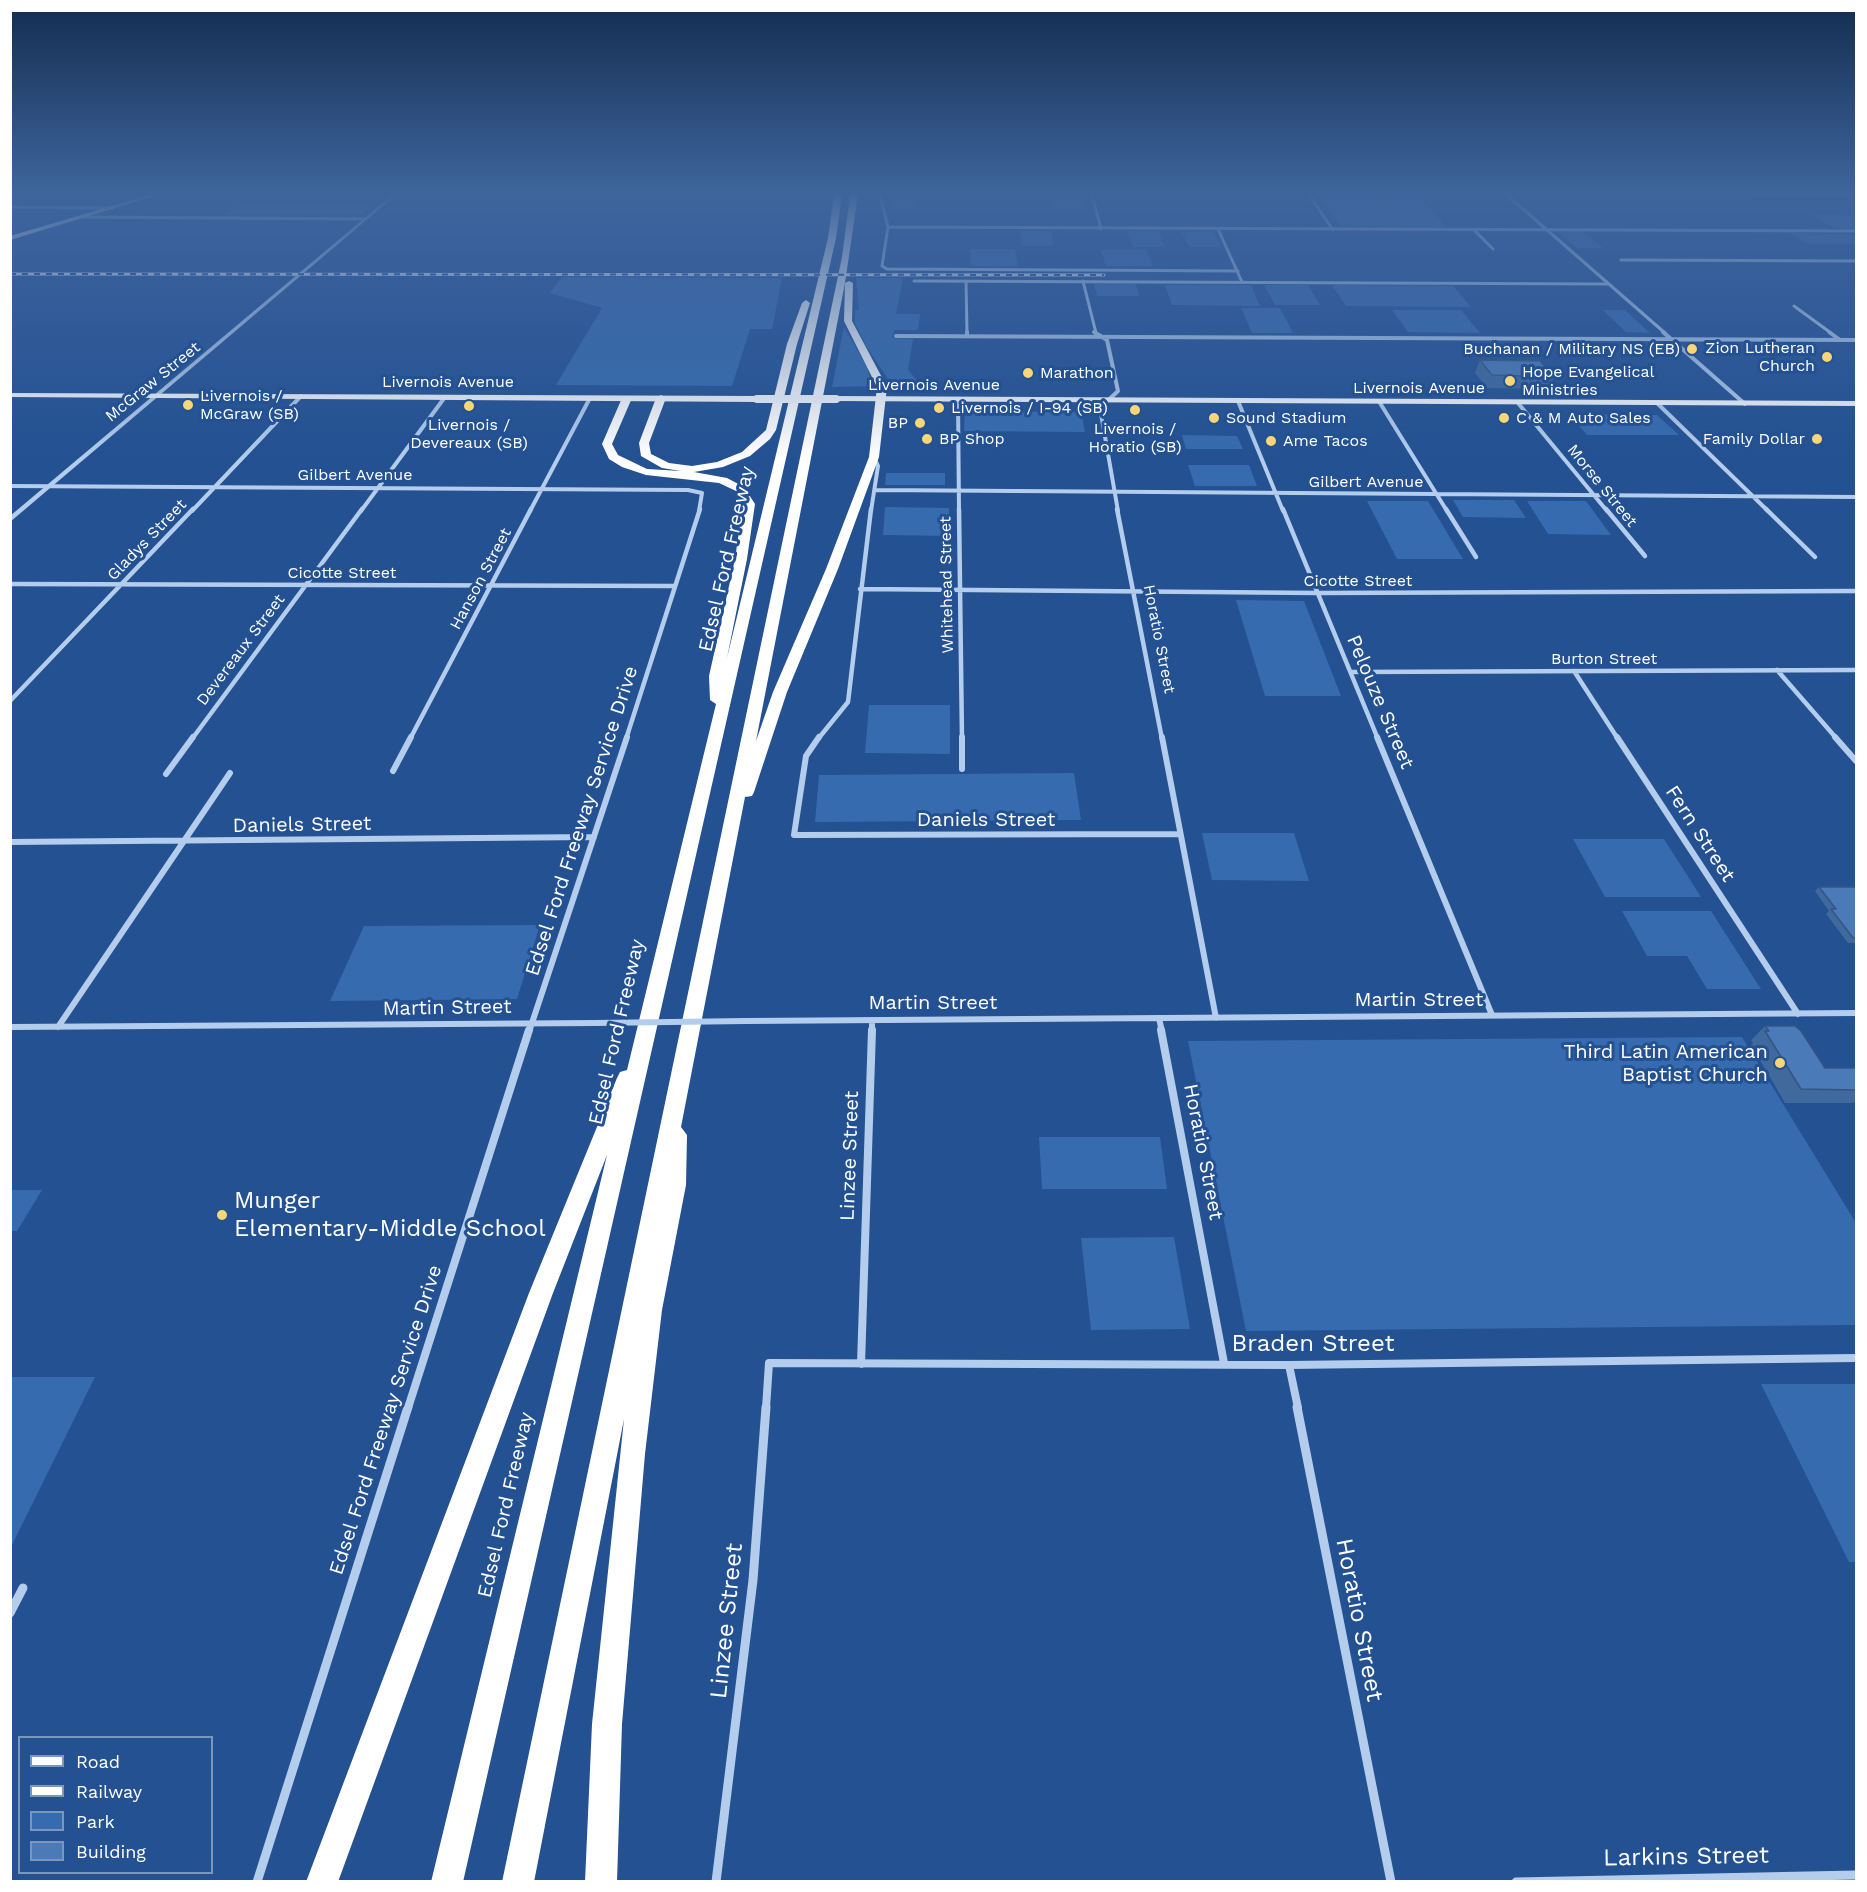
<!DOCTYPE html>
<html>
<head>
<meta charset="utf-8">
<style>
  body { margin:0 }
  #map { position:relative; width:1867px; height:1892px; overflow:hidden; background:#235192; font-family:"Work Sans",sans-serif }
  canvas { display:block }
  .frame { position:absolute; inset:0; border:12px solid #fff; pointer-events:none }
  .legend { position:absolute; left:18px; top:1736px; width:195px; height:138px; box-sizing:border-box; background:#235192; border:2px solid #7b97be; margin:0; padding:8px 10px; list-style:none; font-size:18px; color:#fff }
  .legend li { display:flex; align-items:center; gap:12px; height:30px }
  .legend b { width:30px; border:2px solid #7b97be }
</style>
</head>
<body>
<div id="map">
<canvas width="1867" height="1892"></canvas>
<div class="frame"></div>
<ul class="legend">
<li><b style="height:8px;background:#fafcff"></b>Road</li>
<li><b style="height:8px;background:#fff"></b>Railway</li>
<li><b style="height:16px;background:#366baf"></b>Park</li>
<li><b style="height:16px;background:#4b7ab8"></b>Building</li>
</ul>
</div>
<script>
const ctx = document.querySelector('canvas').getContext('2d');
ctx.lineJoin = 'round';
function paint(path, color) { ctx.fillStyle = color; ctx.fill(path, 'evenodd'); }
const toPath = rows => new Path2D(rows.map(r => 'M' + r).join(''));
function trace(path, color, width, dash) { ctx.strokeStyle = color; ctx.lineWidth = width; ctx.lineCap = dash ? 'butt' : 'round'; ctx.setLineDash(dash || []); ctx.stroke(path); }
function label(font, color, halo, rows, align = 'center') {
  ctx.font = font + ' "Work Sans",sans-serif'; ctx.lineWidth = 6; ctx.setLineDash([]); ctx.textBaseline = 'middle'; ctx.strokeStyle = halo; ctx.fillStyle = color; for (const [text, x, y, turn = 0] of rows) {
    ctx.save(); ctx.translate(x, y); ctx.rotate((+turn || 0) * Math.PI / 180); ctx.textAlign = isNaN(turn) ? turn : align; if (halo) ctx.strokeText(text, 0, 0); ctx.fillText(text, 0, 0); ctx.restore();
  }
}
paint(toPath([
  [888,195,915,195,916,209,892,208],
  [1051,195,1083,195,1086,209,1053,209],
  [1319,196,1419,197,1447,227,1341,226],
  [237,205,373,205,361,215,222,215],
  [1811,214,1856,216,1856,228,1834,228],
  [1020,231,1051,231,1054,246,1022,246],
  [1127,231,1158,231,1165,247,1133,247],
  [1213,231,1221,247,1189,247,1182,232],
  [1557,231,1582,231,1603,248,1577,248],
  [1790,233,1850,234,1856,237,1856,244,1807,244],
  [970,249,1015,249,1018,266,971,266],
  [1101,250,1146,250,1153,266,1106,266],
  [562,277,782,278,772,329,750,329,732,386,556,385,602,308,550,293],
  [856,278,903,278,896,314,920,314,918,330,894,330,892,338,913,339,908,370,921,385,894,384,890,382,866,346,855,323,855,310,859,310],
  [1094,284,1136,284,1139,296,1097,296],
  [1165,285,1251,285,1260,306,1172,305],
  [1264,285,1308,285,1320,305,1275,305],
  [1332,285,1453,286,1471,307,1346,306],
  [1241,308,1280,308,1293,333,1252,333],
  [1392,310,1461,310,1480,333,1408,332],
  [1603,310,1625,310,1650,333,1626,332],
  [844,327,867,367,872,386,832,387],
  [965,411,1081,412,1085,432,964,431],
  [1569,414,1657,415,1679,435,1587,435],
  [1182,435,1237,436,1243,449,1186,449],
  [1188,465,1249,465,1257,486,1195,486],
  [886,473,945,473,945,485,885,485],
  [1453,500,1514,500,1526,518,1463,517],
  [1367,501,1428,501,1463,559,1397,559],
  [1527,501,1586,501,1611,535,1548,534],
  [885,507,949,508,949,536,883,535],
  [1236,600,1304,601,1341,696,1265,696],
  [869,705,950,705,950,754,865,753],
  [1074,773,1081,820,815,822,819,775],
  [1202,833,1294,833,1309,881,1212,880],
  [1573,839,1664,839,1701,897,1605,897],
  [1622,911,1711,911,1761,989,1707,989,1687,956,1647,956],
  [540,925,517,999,330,1001,364,926],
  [1742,1037,1856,1223,1856,1325,1246,1331,1188,1041],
  [1039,1137,1160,1137,1167,1189,1042,1189],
  [11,1190,42,1190,17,1231,11,1231],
  [1174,1237,1190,1329,1091,1330,1081,1238],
  [11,1377,95,1377,11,1547,10,1377],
  [1761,1384,1856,1384,1856,1562,1849,1562]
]), '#366baf');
trace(toPath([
  [880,195,888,227,882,266,887,269,1238,271],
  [1092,195,1101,229],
  [1309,195,1333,230],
  [1507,195,1665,333],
  [1752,195,1856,195],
  [10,207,113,208],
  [81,217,366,219],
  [888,227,1856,231],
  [1218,229,1242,282],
  [1474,230,1493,249],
  [1621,260,1856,261],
  [914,281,1608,284],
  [966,281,967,333],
  [1083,281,1096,333],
  [1794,306,1831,333]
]), '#b4cded', 3);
trace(toPath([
  [967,332,967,336],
  [1094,332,1107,340,1118,391,1100,408,1118,511],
  [1663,332,1745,404],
  [1829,332,1840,340],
  [896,336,1856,340],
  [958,400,959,511],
  [1238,401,1283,511],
  [1380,403,1447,511],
  [1518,403,1607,511],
  [1657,403,1768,511],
  [10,486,688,490,702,493,699,511],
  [875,490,1856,497],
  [192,511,301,396],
  [361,511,445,397],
  [530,511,590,398],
  [871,511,878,466,874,457]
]), '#b4cded', 4);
trace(toPath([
  [959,509,962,739],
  [1117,509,1162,739],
  [1283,509,1378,739],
  [1446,509,1476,557],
  [1606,509,1645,556],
  [1766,509,1815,557],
  [10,584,674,586],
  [860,589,1318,593,1856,591],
  [1777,670,1837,739],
  [1574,671,1618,739],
  [1351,672,1856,670],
  [10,701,193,509],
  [192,739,362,509],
  [410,739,531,509],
  [626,739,700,509],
  [818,739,848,702,871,509]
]), '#b4cded', 4.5);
trace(toPath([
  [819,737,806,756,794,835,1179,834],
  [962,737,962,769],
  [1162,737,1216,1018],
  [1377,737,1492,1015],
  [1617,737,1798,1014],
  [1835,737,1856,761],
  [393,771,411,737],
  [166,774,193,737],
  [10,842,594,837],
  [1159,1018,1162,1032],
  [746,1021,1856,1013],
  [10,1027,595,1023],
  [58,1027,230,773],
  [529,1032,627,737],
  [872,1032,872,1020]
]), '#b4cded', 6);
trace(toPath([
  [1161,1030,1224,1363],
  [861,1364,872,1030],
  [1289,1365,1298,1408],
  [408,1408,529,1030],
  [766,1408,769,1363,1289,1365,1856,1358]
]), '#b4cded', 8);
trace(toPath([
  [1297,1407,1391,1882],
  [10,1613,23,1588],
  [257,1882,408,1407],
  [716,1882,753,1580,766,1407],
  [1516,1882,1856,1875]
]), '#b4cded', 9);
paint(toPath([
  [392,195,396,195,10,522,10,516,392,195]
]), '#b4cded');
paint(toPath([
  [149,195,158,195,10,240,10,236,149,195],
  [10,393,757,396,761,399,757,402,10,397,10,393],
  [836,396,1856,401,1856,406,833,401,832,399,836,396]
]), '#fafcff');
paint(toPath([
  [834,195,842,195,836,238,463,1882,431,1882,607,1155,553,1293,338,1882,306,1882,529,1293,617,1078,620,1072,627,1070,716,704,710,700,709,676,735,559,743,504,736,491,719,483,646,475,622,467,609,459,602,444,622,398,631,396,632,398,612,444,618,455,647,469,681,471,662,468,641,456,639,443,656,398,661,395,666,398,649,443,651,454,669,463,692,466,717,462,742,452,766,430,787,344,802,303,806,300,810,303,797,344,776,430,770,439,750,456,723,467,694,472,727,478,744,487,755,504,747,559,727,658,828,238,834,195],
  [850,195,858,195,845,283,849,281,853,283,852,321,887,387,879,457,838,569,787,692,754,792,752,796,745,797,681,1127,687,1135,686,1185,662,1310,645,1454,622,1724,617,1882,585,1882,592,1724,624,1419,534,1882,502,1882,842,257,850,195],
  [845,283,844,321,877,387,869,457,826,569,773,692,756,741,845,283]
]), '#fff');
const rail = toPath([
  [10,274,1104,275]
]);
trace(rail, '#fff', 3);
trace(rail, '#235192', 2, [6]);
trace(toPath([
  [595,1023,746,1021]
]), '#b4cded', 6);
trace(toPath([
  [757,399,836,399]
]), '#fafcff', 8);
paint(toPath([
  [1480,360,1554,377,1549,389,1487,388,1475,373],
  [1819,887,1857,887,1857,943,1848,943,1826,914,1829,911,1815,891],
  [1765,1026,1825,1068,1857,1070,1857,1100,1853,1103,1785,1103,1751,1045,1753,1043,1751,1040]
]), '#40699e');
const building = toPath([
  [1480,360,1540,361,1554,377,1492,375,1480,360],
  [1819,887,1857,887,1857,938,1853,938,1831,909,1836,909,1819,887],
  [1765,1026,1795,1026,1801,1031,1825,1068,1855,1068,1857,1070,1857,1090,1801,1089,1765,1031,1769,1031,1765,1026]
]);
paint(building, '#4b7ab8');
trace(building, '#345581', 1.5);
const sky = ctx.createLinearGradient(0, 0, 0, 460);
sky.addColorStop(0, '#132d50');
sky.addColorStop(0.42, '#3f659d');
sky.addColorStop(1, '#3f659d00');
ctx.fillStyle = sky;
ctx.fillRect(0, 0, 1867, 460);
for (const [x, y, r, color] of [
  [1692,349,6,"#f8d577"],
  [1827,357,6,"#f8d577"],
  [1028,373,6,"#f8d577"],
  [1510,381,6,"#f8d577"],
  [188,405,6,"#f8d577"],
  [469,406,6,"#f8d577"],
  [939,408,6,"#f8d577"],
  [1135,410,6,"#f8d577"],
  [1214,418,6,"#f8d577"],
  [1504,418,6,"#f8d577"],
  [920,423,6,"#f8d577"],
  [927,439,6,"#f8d577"],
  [1817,439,6,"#f8d577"],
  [1271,441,6,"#f8d577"],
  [1780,1063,6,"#f8d577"],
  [222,1215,6,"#f8d577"]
]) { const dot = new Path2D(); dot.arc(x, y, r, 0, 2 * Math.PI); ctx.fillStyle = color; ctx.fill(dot); trace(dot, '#235192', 2); }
label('16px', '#fff', '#235192', [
  ["Zion Lutheran",1815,348,"right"],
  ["Church",1815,366,"right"],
  ["Buchanan / Military NS (EB)",1680,349,"right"],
  ["Hope Evangelical",1522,372],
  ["Ministries",1522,390],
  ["Marathon",1040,373],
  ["Livernois /",200,396],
  ["McGraw (SB)",200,414],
  ["Livernois / I-94 (SB)",951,408],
  ["Sound Stadium",1226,418],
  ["C & M Auto Sales",1516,418],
  ["BP",908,423,"right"],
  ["Livernois /",469,425,"center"],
  ["Devereaux (SB)",469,443,"center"],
  ["Livernois /",1135,429,"center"],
  ["Horatio (SB)",1135,447,"center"],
  ["BP Shop",939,439],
  ["Family Dollar",1805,439,"right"],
  ["Ame Tacos",1283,441]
], 'left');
label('16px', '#fff', '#235192', [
  ["McGraw Street",153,382,-39],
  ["Livernois Avenue",448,382],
  ["Livernois Avenue",934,385],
  ["Livernois Avenue",1419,388],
  ["Gilbert Avenue",355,475],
  ["Gilbert Avenue",1366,482],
  ["Morse Street",1602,486,51],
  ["Gladys Street",147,540,-46],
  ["Cicotte Street",342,573],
  ["Hanson Street",481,579,-62],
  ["Cicotte Street",1358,581],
  ["Whitehead Street",947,585,-91],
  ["Horatio Street",1159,639,79],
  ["Devereaux Street",241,650,-53],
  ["Burton Street",1604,659]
]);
label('20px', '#fff', '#235192', [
  ["Edsel Ford Freeway",727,559,-77],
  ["Pelouze Street",1380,702,67],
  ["Daniels Street",986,820],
  ["Edsel Ford Freeway Service Drive",582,821,-72],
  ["Daniels Street",302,825,-1],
  ["Fern Street",1700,834,57],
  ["Martin Street",1419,1000],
  ["Martin Street",933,1003],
  ["Martin Street",447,1008,-1],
  ["Edsel Ford Freeway",617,1032,-77],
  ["Horatio Street",1203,1152,79],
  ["Linzee Street",850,1156,-88],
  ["Edsel Ford Freeway Service Drive",386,1420,-72],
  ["Edsel Ford Freeway",506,1505,-77]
]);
label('20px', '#fff', '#235192', [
  ["Third Latin American",1768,1052],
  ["Baptist Church",1768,1075]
], 'right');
label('24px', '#fff', '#235192', [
  ["Munger",234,1201],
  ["Elementary-Middle School",234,1229]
], 'left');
label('24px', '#fff', '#235192', [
  ["Braden Street",1313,1344],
  ["Horatio Street",1359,1620,79],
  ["Linzee Street",727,1621,-84],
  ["Larkins Street",1686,1857,-1]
]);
</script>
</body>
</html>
